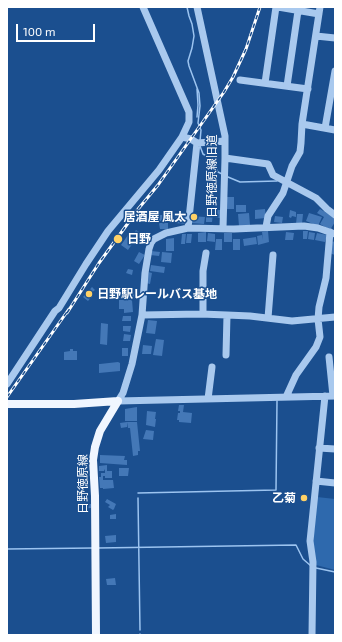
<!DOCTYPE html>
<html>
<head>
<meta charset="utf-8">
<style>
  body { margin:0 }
  #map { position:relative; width:342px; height:642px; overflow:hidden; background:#1b4f8f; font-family:"Exo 2",sans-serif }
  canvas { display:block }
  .frame { position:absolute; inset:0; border:8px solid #fff; pointer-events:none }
  .scale { position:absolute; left:16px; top:24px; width:79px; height:18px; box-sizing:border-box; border:2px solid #fff; border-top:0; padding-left:5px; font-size:12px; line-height:14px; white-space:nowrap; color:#fff; -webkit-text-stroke:3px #1b4f8f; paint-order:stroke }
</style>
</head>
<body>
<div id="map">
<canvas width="342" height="642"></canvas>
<div class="frame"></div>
<div class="scale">100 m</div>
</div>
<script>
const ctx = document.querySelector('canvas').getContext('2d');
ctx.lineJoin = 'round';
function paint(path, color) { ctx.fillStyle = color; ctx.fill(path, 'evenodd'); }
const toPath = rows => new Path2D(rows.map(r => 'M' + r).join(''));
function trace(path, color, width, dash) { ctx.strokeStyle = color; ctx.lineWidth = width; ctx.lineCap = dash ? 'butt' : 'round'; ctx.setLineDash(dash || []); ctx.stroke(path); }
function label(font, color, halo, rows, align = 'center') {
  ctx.font = font + ' "Exo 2","Noto Sans JP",sans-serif'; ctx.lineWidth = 3; ctx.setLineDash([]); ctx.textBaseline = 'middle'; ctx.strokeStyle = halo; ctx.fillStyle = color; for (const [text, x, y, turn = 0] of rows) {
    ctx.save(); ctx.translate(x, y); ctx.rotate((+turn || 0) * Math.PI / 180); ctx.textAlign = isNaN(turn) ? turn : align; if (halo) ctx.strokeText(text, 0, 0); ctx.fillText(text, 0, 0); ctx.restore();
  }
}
paint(toPath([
  [317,497,335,499,335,570,316,565,313,543]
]), '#2e69ad');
trace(toPath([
  [187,7,189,16,192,24,194,36,192,48,188,61,189,66,199,93,200,106,198,123,201,130,200,141],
  [197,117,198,105,197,89],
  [200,146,203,154,211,159,218,172,222,174],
  [228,177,240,182,277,181],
  [138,493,276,490,277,401],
  [138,498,140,630],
  [98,548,296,545,303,559,311,566],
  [7,549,93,548],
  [316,568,335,572],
  [140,634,140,635]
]), '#9cc4f0', 1.5);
paint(toPath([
  [227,197,234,197,234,209,227,209],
  [236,205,246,205,246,212,236,212],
  [265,209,266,218,255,219,255,210],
  [320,209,335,218,335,222,330,230,320,224,324,217,317,213],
  [214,210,220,210,220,218,214,217],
  [290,210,296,212,296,217,292,216,291,218,289,217],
  [206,213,213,213,212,222,206,222],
  [249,213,250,225,239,226,238,214],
  [309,213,322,217,318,226,306,221],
  [297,214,303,214,302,224,296,224],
  [158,215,167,215,167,221,158,221],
  [176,216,186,217,186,224,175,223],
  [190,216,205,217,204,224,190,223],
  [275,216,283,217,282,223,274,222],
  [159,223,168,223,168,229,160,229],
  [136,230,145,236,141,242,132,236],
  [268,231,269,242,258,245,257,236,262,235,263,240,262,232],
  [303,231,308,231,307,239,303,239],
  [206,232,206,242,198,242,198,233],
  [286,232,294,233,293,240,285,240],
  [309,232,315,233,314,240,308,239],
  [208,233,215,234,215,242,207,241],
  [224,233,232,233,232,242,224,242],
  [317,233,327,235,325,242,315,240],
  [182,234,186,234,185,244,181,244],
  [187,234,192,234,191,243,186,243],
  [128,235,135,240,128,250,121,245],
  [256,237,257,244,244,246,243,239],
  [174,238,174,251,166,251,166,239],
  [216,239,222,239,222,250,215,250],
  [233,239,240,239,240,250,233,250],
  [331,241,335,242,335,255,329,253],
  [151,251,160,252,159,256,150,255],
  [139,252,145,255,139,264,134,261],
  [162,252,172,253,171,263,161,262],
  [151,265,165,267,164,273,150,271],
  [128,269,133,270,132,275,126,273],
  [148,272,152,273,150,284,146,283],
  [92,287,95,290,91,293,93,295,88,301,83,297],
  [135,292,136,299,122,299,122,293],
  [119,300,132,300,133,312,124,313,124,309,119,309],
  [123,316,131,316,131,321,122,321],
  [148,320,157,321,155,334,146,333],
  [101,323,108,324,107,345,100,344],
  [123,326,131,326,130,332,123,331],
  [124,334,131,335,130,341,123,341],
  [156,339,164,340,162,356,153,355],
  [143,345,152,346,151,354,142,354],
  [122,348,128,348,128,356,122,356],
  [70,349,73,349,73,351,77,351,77,360,64,360,64,352,70,351],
  [118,362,120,363,120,371,99,373,99,364,100,364],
  [179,405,184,405,183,412,192,413,191,423,179,422,179,420,177,420,178,413,180,413,180,411,178,411],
  [137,407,137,421,125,421,125,409],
  [147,411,156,412,155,419,156,419,155,427,146,425],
  [127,422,127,427,121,428,120,423],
  [127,422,137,422,140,451,138,451,138,455,133,456,130,428,128,428],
  [146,430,154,431,153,440,143,439],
  [100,455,125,456,124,460,127,460,127,465,100,463],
  [107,465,107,471,112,471,112,478,105,478,105,476,103,476,103,480,113,480,114,488,103,489,103,488,100,488,99,477,101,477,101,473,105,473,105,469,104,471,99,471,99,466],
  [119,468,129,468,128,476,119,476],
  [78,499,86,499,86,504,91,504,91,508,79,509],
  [107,499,116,504,114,509,113,510,108,507,110,505,105,502],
  [116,514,116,519,110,519,110,515],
  [116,535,116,542,106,543,105,536],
  [115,578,116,585,107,585,106,579]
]), '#4478b7');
trace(toPath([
  [197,7,225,136,225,158,223,228],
  [278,7,319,14],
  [316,36,335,38],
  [240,80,308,89],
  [265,83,276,7],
  [287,86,298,11],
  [302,124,335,130],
  [325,128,335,71],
  [182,137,191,139,197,143,188,228],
  [197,143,225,141],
  [225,158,268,164,273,175,316,198,327,209,335,215],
  [266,227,268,216,283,193,292,166,300,152,301,143,302,124,320,7],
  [203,314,203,271,206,253],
  [142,315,201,314,227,315,250,316,292,321,335,317],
  [268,318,273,255],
  [226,355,227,315],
  [329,357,333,396],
  [7,384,55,311,59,308,86,264,108,231,159,170,182,137,189,122,189,112,143,7],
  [286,397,296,375,316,347,320,337,318,319,319,307,326,278,330,232],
  [208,399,212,367],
  [118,401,123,393,132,364,142,315,145,273,149,249,151,243,154,239,166,233,188,228,234,229,304,226,318,228,335,234],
  [118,401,335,396],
  [319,448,335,449],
  [316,481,335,483],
  [312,635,313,562,310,541,325,396]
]), '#a9c9ee', 7);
trace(toPath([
  [7,404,74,404,118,401],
  [96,635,95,496,93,460,95,447,100,431,118,401]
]), '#f0f6ff', 8);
const rail = toPath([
  [67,313,99,263,139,208,158,185,224,92,233,77,246,49,260,7],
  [7,397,69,309]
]);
trace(rail, '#fff', 3);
trace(rail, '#1b4f8f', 1.5, [4.5]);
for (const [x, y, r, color] of [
  [194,217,4,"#ffd166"],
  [118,239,5,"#ffd166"],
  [89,294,4,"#ffd166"],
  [304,498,4,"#ffd166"]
]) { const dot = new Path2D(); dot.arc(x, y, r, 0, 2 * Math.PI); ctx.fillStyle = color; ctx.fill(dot); trace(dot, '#1b4f8f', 1.5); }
label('12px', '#fff', '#1b4f8f', [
  ["日野徳原線旧道",212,176,-90],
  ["日野徳原線",83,484,-90]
]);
label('bold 12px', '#fff', '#1b4f8f', [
  ["居酒屋 風太",186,217],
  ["日野",127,239,"left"],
  ["日野駅レールバス基地",97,294,"left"],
  ["乙菊",296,498]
], 'right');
</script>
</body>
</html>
